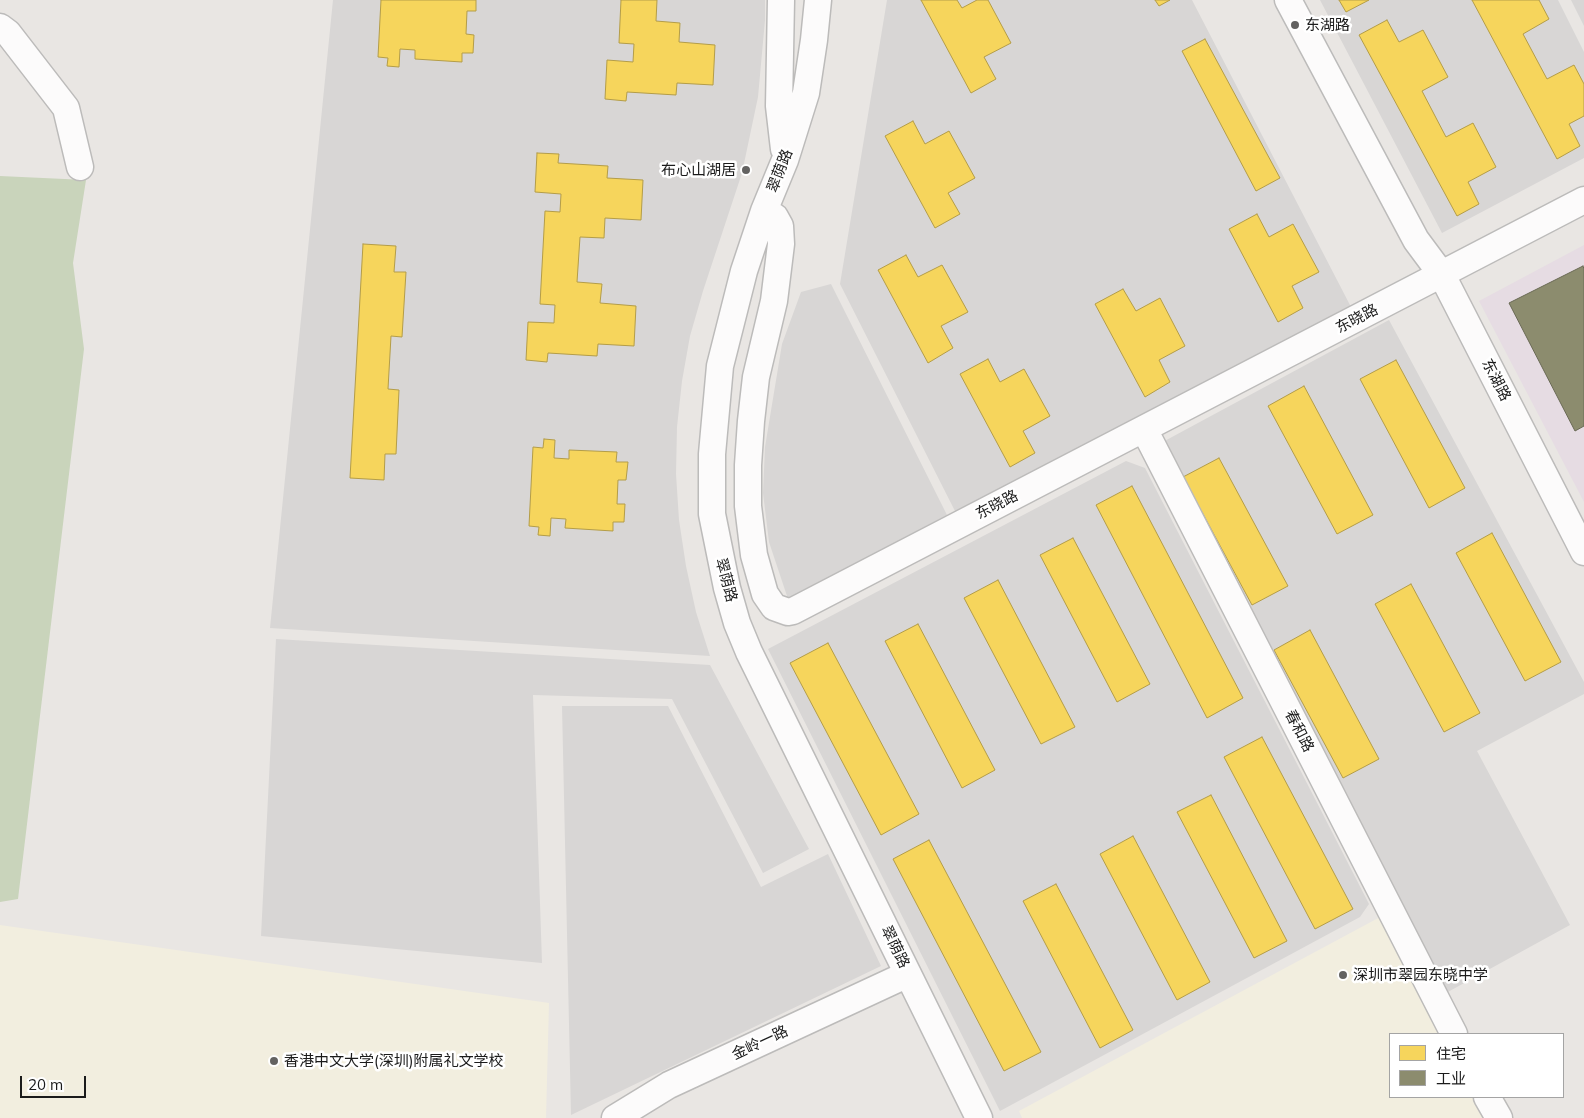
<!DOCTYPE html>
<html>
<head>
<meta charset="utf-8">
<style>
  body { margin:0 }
  #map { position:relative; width:1584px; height:1118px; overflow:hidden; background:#e9e6e3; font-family:Mulish,"Noto Sans SC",sans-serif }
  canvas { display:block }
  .legend { position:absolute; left:1389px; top:1033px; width:175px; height:65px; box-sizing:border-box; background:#fff; border:1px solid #a4a4a4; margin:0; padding:6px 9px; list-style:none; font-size:15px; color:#1b1b1b }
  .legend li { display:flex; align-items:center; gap:10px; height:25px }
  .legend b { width:25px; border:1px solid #a4a4a4 }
  .scale { position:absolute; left:20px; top:1076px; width:66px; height:22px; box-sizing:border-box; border:2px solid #1b1b1b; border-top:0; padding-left:6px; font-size:15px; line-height:18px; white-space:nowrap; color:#1b1b1b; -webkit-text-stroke:4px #fff; paint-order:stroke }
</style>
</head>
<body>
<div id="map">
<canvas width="1584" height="1118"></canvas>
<ul class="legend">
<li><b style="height:14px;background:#f6d55c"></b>住宅</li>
<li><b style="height:14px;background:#8c8c6e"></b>工业</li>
</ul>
<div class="scale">20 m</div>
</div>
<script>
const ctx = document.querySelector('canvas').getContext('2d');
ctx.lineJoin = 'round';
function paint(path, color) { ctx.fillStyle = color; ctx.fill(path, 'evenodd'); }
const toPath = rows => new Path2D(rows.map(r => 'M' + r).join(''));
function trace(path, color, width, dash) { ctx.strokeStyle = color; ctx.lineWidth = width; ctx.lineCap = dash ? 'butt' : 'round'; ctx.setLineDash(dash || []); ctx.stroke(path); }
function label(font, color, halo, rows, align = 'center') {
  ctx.font = font + ' Mulish,"Noto Sans SC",sans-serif'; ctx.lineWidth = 5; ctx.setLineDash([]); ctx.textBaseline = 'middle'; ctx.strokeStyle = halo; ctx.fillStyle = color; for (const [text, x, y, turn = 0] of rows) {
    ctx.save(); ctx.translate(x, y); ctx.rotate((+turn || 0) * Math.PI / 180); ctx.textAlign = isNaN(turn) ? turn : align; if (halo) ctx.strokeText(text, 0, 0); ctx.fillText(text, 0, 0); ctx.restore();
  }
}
paint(toPath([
  [333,0,765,0,765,20,758,97,742,173,703,291,690,336,682,381,677,427,676,474,679,520,686,566,696,612,710,656,270,628],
  [887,0,1192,0,1351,307,956,513,840,284],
  [1320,0,1558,0,1584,52,1584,158,1442,233],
  [1571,0,1584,0,1584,26],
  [831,284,947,515,788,599,769,542,763,493,765,447,782,344,801,292],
  [1389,320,1584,682,1584,694,1477,751,1570,925,1446,993,1159,444],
  [1126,461,1145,468,1369,904,1360,917,1000,1111,768,649],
  [276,639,710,665,809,849,763,873,672,699,533,695,542,963,261,936],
  [562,706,668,706,761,887,828,854,881,966,571,1115]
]), '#d8d6d5');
paint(toPath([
  [1584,245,1584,502,1479,301]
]), '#e6dce3');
paint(toPath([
  [1382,916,1444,1034,1390,1034,1390,1097,1477,1097,1488,1118,1022,1118,1019,1111],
  [0,925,549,1003,546,1118,0,1118]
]), '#f2eedf');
paint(toPath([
  [0,176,86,180,73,263,84,349,18,899,0,902]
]), '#c9d4bb');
const homes = toPath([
  [381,0,476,0,476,11,467,11,466,34,474,35,473,53,462,53,462,62,415,59,415,50,400,49,399,67,387,66,388,58,378,57,381,0],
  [621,0,657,0,656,21,680,23,679,42,715,45,713,85,677,83,676,95,627,92,626,101,605,99,607,60,633,62,634,44,619,43,621,0],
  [921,0,957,0,962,8,977,0,988,0,1011,43,984,57,996,79,971,93,921,0],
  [1155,0,1170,0,1159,6,1155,0],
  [1339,0,1369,0,1346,12,1339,0],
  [1472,0,1539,0,1549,19,1523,34,1547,79,1574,65,1584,84,1584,116,1569,124,1580,146,1557,159,1472,0],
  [1387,20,1399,42,1423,30,1448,77,1422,91,1446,137,1473,123,1496,167,1468,182,1479,204,1457,216,1359,35,1387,20],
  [1205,39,1280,178,1256,191,1182,51,1205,39],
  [913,121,925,144,949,131,975,178,948,193,960,214,935,228,885,136,913,121],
  [537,153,559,154,558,163,608,166,607,178,643,180,641,220,605,218,604,238,580,237,577,282,602,284,600,303,636,306,634,346,598,344,597,356,548,353,547,362,526,360,528,322,554,323,555,305,540,304,545,211,560,212,561,194,535,192,537,153],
  [1257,214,1269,237,1293,224,1319,272,1292,286,1303,308,1278,322,1229,229,1257,214],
  [363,244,396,246,394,272,406,272,402,337,391,336,388,389,399,390,396,454,385,454,384,480,350,478,363,244],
  [906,255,918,277,942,265,968,312,941,326,953,348,928,363,878,270,906,255],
  [1123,289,1136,311,1160,298,1185,346,1159,360,1170,382,1145,397,1095,304,1123,289],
  [988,359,1000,382,1024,369,1050,416,1023,431,1035,453,1010,467,960,374,988,359],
  [1396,360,1465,488,1429,508,1360,379,1396,360],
  [1304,386,1373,515,1337,534,1268,406,1304,386],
  [544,439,555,440,554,458,569,459,569,450,617,452,616,462,628,462,626,480,618,480,617,504,625,504,624,522,613,522,613,531,565,528,566,519,551,518,550,536,538,535,539,527,529,526,533,447,543,448,544,439],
  [1219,458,1288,586,1252,605,1183,477,1219,458],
  [1132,486,1243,698,1207,718,1096,505,1132,486],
  [1492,533,1561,662,1525,681,1456,553,1492,533],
  [1073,538,1150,684,1117,702,1040,555,1073,538],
  [998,580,1075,727,1041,744,964,598,998,580],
  [1411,584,1480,713,1444,732,1375,604,1411,584],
  [918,624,995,770,962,788,885,641,918,624],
  [1310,630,1379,759,1343,778,1274,650,1310,630],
  [828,643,919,814,881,835,790,663,828,643],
  [1262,737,1353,909,1315,929,1224,757,1262,737],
  [1211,795,1287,941,1254,958,1177,812,1211,795],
  [1133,836,1210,982,1177,1000,1100,854,1133,836],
  [929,840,1041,1052,1004,1071,893,859,929,840],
  [1056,884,1133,1030,1100,1048,1023,901,1056,884]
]);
paint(homes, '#f6d55c');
trace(homes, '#b49d48', 1);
const industry = toPath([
  [1583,266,1584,269,1584,426,1575,431,1509,303,1583,266]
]);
paint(industry, '#8c8c6e');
trace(industry, '#6a6a55', 1);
const minor = toPath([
  [781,0,779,106,784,149],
  [818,0,814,40,806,93,785,160,764,211,744,271,720,366,712,454,712,514,727,588,737,623,749,652,979,1118],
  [1288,0,1416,240,1442,275,1584,552],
  [0,27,8,33,66,108,80,167],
  [764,211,775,217,780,226,781,244,774,301,756,377,751,421,748,465,748,506,754,555,765,594,774,607,788,612,793,611,1584,200],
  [1144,429,1454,1034],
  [1487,1097,1499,1118],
  [615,1118,669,1085,908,974]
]);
trace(minor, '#bcbbba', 29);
trace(minor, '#fcfbfb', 26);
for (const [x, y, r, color] of [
  [1295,25,5,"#636261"],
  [746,170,5,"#636261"],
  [1343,975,5,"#636261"],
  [274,1061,5,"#636261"]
]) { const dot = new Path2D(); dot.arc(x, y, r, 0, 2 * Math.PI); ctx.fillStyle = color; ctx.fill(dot); trace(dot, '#fff', 2); }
label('15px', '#1b1b1b', '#fff', [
  ["东湖路",1305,25],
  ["布心山湖居",736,170,"right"],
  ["深圳市翠园东晓中学",1353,975],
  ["香港中文大学(深圳)附属礼文学校",284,1061]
], 'left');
label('15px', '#1b1b1b', '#fff', [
  ["翠荫路",780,171,-69],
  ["东晓路",1357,319,-27],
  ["东湖路",1496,380,63],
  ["东晓路",997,505,-27],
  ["翠荫路",726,580,75],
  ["春和路",1299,731,63],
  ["翠荫路",895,947,64],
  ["金岭一路",760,1043,-25]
]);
</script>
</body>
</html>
